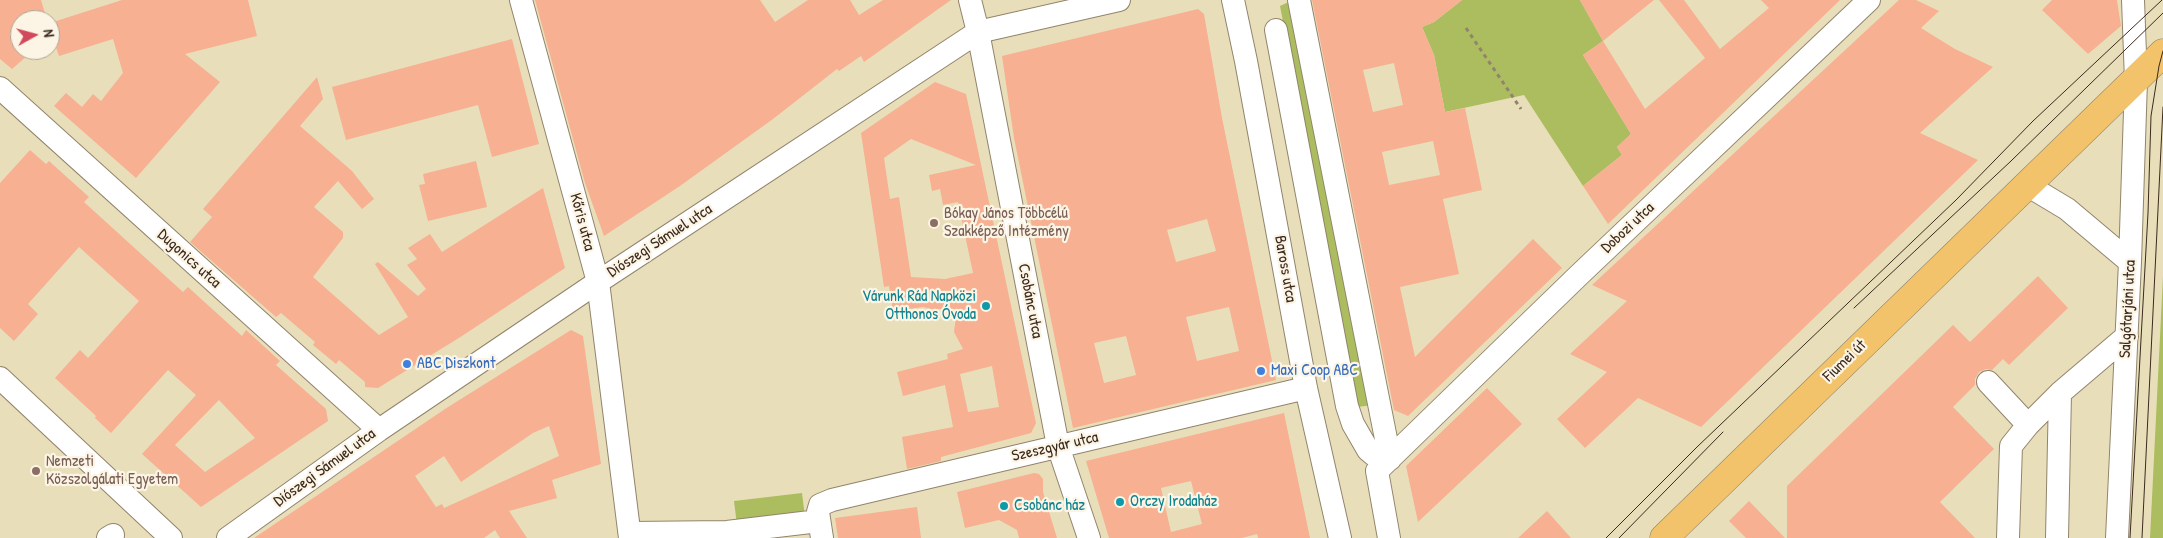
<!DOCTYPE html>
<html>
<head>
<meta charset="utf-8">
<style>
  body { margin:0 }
  #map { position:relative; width:2163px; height:538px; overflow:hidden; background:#e8dfba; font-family:"Patrick Hand",sans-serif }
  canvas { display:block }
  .north { position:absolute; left:10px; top:10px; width:50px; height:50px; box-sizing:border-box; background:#fcf5e5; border:1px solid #afa495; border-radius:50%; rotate:83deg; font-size:14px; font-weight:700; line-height:20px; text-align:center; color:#3b2a1e }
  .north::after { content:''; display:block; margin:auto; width:18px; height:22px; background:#d1495b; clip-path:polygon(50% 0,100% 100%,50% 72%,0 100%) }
</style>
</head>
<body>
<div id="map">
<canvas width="2163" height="538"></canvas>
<div class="north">N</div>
</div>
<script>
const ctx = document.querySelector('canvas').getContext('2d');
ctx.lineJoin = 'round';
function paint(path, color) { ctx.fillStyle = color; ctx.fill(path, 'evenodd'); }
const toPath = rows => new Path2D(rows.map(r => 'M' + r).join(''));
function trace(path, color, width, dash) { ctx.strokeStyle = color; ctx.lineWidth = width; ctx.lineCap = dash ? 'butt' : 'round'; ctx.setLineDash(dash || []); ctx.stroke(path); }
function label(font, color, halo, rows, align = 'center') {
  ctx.font = font + ' "Patrick Hand",sans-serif'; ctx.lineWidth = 4.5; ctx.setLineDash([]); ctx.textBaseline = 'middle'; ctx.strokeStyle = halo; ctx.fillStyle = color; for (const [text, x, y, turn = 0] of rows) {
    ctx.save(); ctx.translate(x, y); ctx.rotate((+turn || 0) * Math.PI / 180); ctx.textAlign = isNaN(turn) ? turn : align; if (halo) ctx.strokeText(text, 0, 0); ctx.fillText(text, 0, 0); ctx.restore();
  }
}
paint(toPath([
  [1293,0,1372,405,1358,407,1280,6],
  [1462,0,1580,0,1603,41,1583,55,1631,134,1617,147,1622,155,1583,186,1524,95,1445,112,1434,55,1422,27,1434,22],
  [2163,276,2163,538,2150,538],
  [802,493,805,517,737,525,734,501]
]), '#acbd60');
paint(toPath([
  [0,0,41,0,47,20,20,20,20,50,34,50,12,69,0,59],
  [122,0,248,0,257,36,185,54,220,82,136,178,54,106,66,93,82,107,93,94,101,101,123,73,113,39,59,56,50,30,50,23],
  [535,0,760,0,775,22,808,0,850,0,859,15,883,0,951,0,864,62,861,56,839,71,837,69,773,119,680,186,604,236,585,183],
  [1312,0,1462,0,1434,22,1422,27,1434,55,1445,112,1465,108,1482,190,1443,199,1459,274,1400,287,1415,357,1533,239,1562,268,1408,416,1394,410],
  [1394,63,1403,105,1373,112,1363,70],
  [1433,141,1440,175,1389,185,1382,152],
  [1580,0,1654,0,1603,41],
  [1659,0,1684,0,1720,49,1769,8,1761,0,1840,0,1608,224,1583,186,1622,155,1617,147,1631,134,1583,55,1603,41,1645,109,1705,58],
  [1899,0,1916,0,1939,11,1921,28,1955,49,1993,67,1920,133,1978,160,1701,427,1638,398,1585,448,1557,419,1607,372,1570,354,1627,301,1592,285],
  [2052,0,2117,0,2121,26,2088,54,2042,10],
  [1198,9,1204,14,1222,118,1276,380,1073,428,1014,138,1002,56],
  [1207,219,1216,251,1176,262,1167,230],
  [1229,307,1239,351,1197,361,1186,317],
  [1126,336,1136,375,1104,383,1094,343],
  [512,39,539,144,492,157,478,105,346,140,332,87],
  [317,77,323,99,300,126,352,171,374,199,362,209,338,181,314,207,343,232,343,238,313,277,379,335,408,317,375,264,378,262,418,296,426,289,407,265,417,259,408,248,430,234,442,252,543,188,565,268,462,336,378,388,365,387,365,382,339,360,336,364,313,345,315,342,281,313,276,317,190,242,212,217,203,209],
  [935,82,966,94,1036,423,1031,433,941,457,941,461,907,469,902,437,953,427,945,385,903,396,897,372,948,359,947,354,963,349,954,332,957,309,932,309,923,307,893,311,889,286,884,287,861,133],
  [911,139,976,165,929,175,932,191,940,189,943,205,958,202,973,273,945,279,911,277,899,197,890,199,884,158],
  [992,366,999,407,968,412,960,374],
  [30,150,46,164,49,161,89,197,84,202,183,292,188,287,242,336,246,330,280,361,276,365,326,409,328,421,201,507,142,454,196,395,168,370,111,433,95,418,96,416,55,378,80,350,88,358,139,301,79,247,28,304,38,314,14,341,0,328,0,183],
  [219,400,255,438,205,472,175,445],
  [476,161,487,207,428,221,419,185,425,184,423,174],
  [2038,276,2068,308,2009,365,2003,359,1992,370,1986,369,1979,372,1975,379,1975,385,1953,407,1994,449,1940,502,1975,538,1787,538,1787,486,1953,325,1970,342],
  [571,330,583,336,601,464,552,480,557,498,509,511,527,538,500,538,495,530,484,538,254,538,445,409],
  [549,426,559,456,444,508,442,504,436,507,415,476,444,456,461,482,533,433],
  [1487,388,1522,424,1418,522,1406,466],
  [1284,413,1310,538,1258,538,1257,534,1242,538,1109,538,1086,461],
  [1191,481,1202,524,1171,532,1161,488],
  [1034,473,1039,474,1043,479,1043,492,1057,538,1019,538,1017,530,999,520,965,528,957,492],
  [1749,501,1785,538,1746,538,1729,521],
  [917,507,921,538,838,538,835,518],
  [1547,511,1571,538,1518,538]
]), '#f7b091');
const minor = toPath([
  [521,0,598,282,630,538],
  [970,0,978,32,1058,446,1089,538],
  [1233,0,1246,61,1306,388,1340,538],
  [1299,0,1390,459],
  [1276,30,1347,406,1353,424,1368,450,1374,455,1390,459],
  [0,88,379,430],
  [2027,185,2067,209,2130,262],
  [0,378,171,538],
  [1988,382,2028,425],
  [630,533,727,532,819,521],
  [108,538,113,535],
  [228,538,379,430,598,282,978,32,1119,0],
  [822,538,818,512,820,505,832,500,1306,388],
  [1389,538,1377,471,1579,275,1869,0],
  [2008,538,2011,446,2028,425,2060,393,2127,336],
  [2057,538,2060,393],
  [2117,538,2130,262,2136,81,2133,0]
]);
const major = toPath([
  [1664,538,2163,53]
]);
trace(minor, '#92846c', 24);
trace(major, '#92846c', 29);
trace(toPath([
  [1466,28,1521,109]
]), '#92846c', 3, [4, 4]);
trace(minor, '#fff', 22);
trace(major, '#f2c36a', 28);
trace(toPath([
  [1854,308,2011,161,2163,13],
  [1606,538,1697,447,1956,200,2033,121,2162,0],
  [1619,538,1723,432],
  [2130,538,2148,213,2151,116,2159,66,2163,51],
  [2142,538,2163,107]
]), '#3b2a1e', 1);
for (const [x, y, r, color] of [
  [934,223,5,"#8d6e63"],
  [986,306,5,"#0f9aa8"],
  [407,364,5,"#3f7fe0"],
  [1261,371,5,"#3f7fe0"],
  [36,471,5,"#8d6e63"],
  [1120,502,5,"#0f9aa8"],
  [1004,506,5,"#0f9aa8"]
]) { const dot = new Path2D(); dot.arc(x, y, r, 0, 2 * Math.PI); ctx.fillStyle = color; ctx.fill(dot); trace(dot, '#fcf5e5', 2); }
label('16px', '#785e54', '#fcf5e5', [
  ["Bókay János Többcélú",944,214],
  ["Szakképző Intézmény",944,232],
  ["Nemzeti",46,462],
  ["Közszolgálati Egyetem",46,480]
], 'left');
label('16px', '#3b2a1e', '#fcf5e5', [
  ["Kőris utca",582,222,75],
  ["Dobozi utca",1628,228,-43],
  ["Diószegi Sámuel utca",660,241,-33],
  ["Dugonics utca",189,259,42],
  ["Baross utca",1285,269,80],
  ["Csobánc utca",1030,301,79],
  ["Salgótarjáni utca",2128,309,-87],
  ["Fiumei út",1845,361,-44],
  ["Szeszgyár utca",1055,447,-13],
  ["Diószegi Sámuel utca",325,468,-36]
]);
label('16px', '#0d838f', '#fcf5e5', [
  ["Várunk Rád Napközi",976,297,"right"],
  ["Otthonos Óvoda",976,315,"right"],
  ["Orczy Irodaház",1130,502],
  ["Csobánc ház",1014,506]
], 'left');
label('16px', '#366cbe', '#fcf5e5', [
  ["ABC Diszkont",417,364],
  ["Maxi Coop ABC",1271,371]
], 'left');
</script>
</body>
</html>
